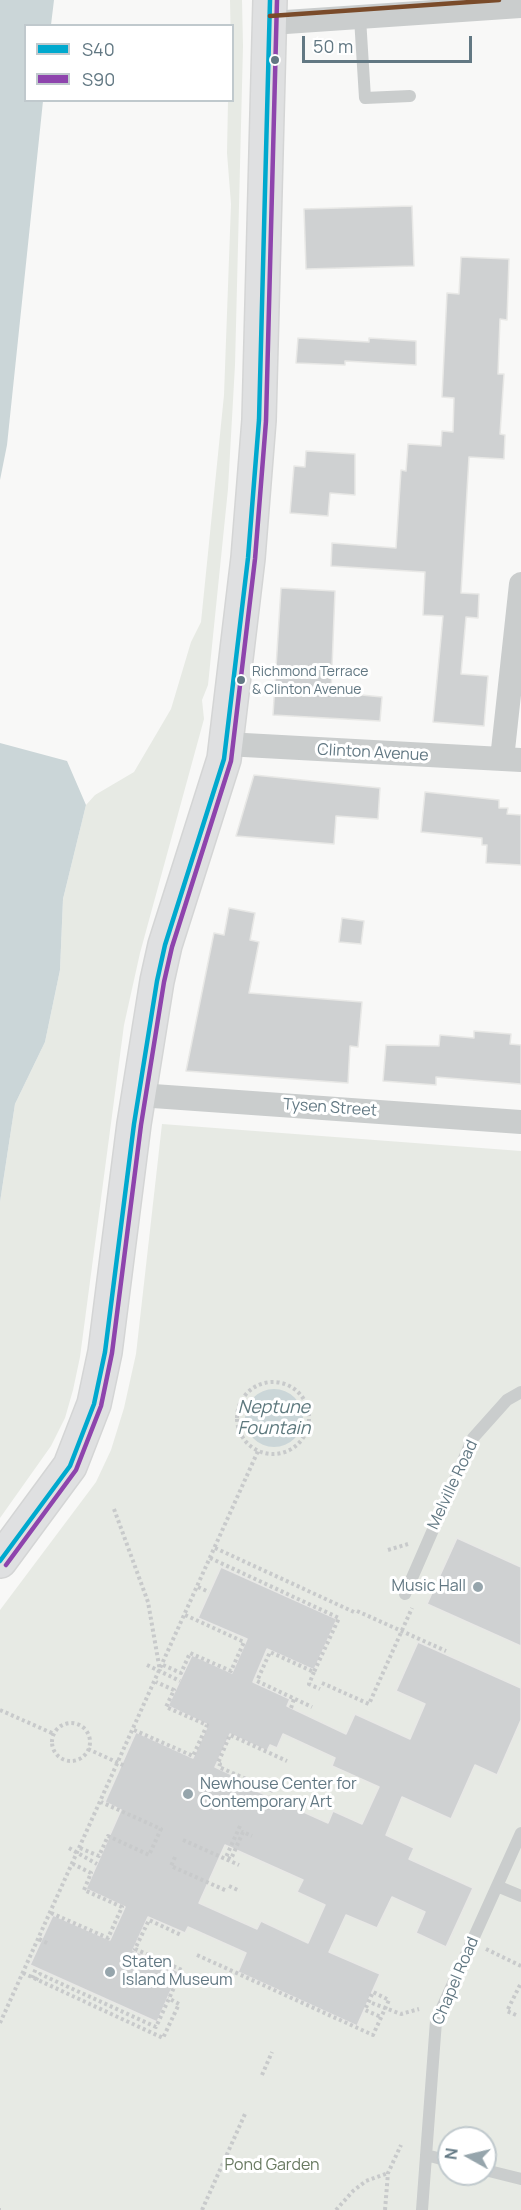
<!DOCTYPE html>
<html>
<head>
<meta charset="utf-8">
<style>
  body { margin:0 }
  #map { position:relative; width:521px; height:2210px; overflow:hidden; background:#f8f8f7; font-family:Manrope,sans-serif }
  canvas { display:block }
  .legend { position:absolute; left:24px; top:24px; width:210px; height:78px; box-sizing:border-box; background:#fff; border:2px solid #c0c9cd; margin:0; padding:8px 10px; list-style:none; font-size:18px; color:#627883 }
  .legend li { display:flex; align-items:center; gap:12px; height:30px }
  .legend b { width:30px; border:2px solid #c0c9cd }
  .north { position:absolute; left:437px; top:2126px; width:60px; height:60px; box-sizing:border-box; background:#fff; border:2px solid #c0c9cd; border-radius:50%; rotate:278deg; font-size:16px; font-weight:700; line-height:24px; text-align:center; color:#627883 }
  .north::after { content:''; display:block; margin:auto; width:21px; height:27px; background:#96a5ac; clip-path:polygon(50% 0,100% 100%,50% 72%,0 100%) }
  .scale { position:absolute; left:302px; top:36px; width:170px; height:27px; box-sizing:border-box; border:3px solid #627883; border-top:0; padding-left:8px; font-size:18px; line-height:21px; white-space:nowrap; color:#627883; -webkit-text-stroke:4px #fff; paint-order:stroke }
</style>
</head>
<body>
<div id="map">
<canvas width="521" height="2210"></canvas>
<ul class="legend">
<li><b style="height:8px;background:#00a9ce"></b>S40</li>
<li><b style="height:8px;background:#8e44ad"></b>S90</li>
</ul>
<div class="north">N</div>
<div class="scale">50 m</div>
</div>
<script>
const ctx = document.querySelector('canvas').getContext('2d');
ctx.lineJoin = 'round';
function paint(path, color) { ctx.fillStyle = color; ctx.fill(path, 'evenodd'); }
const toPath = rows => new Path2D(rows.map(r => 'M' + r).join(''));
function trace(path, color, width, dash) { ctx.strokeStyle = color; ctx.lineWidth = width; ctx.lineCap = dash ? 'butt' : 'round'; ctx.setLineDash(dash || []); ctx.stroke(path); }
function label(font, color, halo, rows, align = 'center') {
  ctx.font = font + ' Manrope,sans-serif'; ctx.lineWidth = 6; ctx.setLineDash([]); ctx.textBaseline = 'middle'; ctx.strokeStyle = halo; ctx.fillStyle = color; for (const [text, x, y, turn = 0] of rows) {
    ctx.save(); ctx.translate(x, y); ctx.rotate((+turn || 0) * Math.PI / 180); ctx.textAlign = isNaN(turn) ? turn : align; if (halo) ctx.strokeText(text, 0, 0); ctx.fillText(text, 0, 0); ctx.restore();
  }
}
paint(toPath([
  [230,0,242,0,243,46,235,365,228,489,208,685,202,700,204,719,140,953,124,1025,80,1357,73,1390,65,1418,51,1446,0,1518,0,1202,15,1104,45,1042,60,970,63,899,86,805,95,795,134,772,171,709,191,642,201,622,224,395,231,204,227,153,228,101,232,100],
  [162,1124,521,1151,521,2210,0,2210,0,1610,96,1482,111,1450,124,1408,136,1354],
  [449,2138,485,2138,485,2174,449,2174]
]), '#e7eae4');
paint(toPath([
  [0,0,54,0,51,25,26,26,26,100,43,101,7,445,0,480],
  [0,743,67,761,86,805,63,899,60,970,45,1042,15,1104,0,1202],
  '245 1418a29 29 0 1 1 58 0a29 29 0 1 1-58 0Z'
]), '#cbd6d8');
const building = toPath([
  [412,206,414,266,306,269,304,209,412,206],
  [461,257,509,259,507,320,500,319,498,374,504,374,500,434,505,435,504,459,469,457,461,593,479,594,478,618,466,617,461,674,488,676,484,726,433,722,443,616,423,615,425,572,331,566,332,543,396,548,401,470,406,471,408,444,441,446,442,431,453,432,454,398,442,397,447,293,459,294,461,257],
  [298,338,369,342,369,338,416,341,416,365,345,361,345,365,296,363,298,338],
  [306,451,355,454,355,495,330,493,328,516,290,513,294,466,305,467,306,451],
  [281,588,335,591,331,692,382,697,380,721,273,715,281,588],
  [254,775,380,788,378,819,336,816,334,844,236,836,254,775],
  [425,792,499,800,499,808,508,808,507,814,521,815,521,865,486,863,487,845,482,845,482,838,421,832,425,792],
  [229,908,255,913,250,940,259,942,249,993,362,1002,358,1047,350,1046,348,1083,186,1071,214,933,224,935,229,908],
  [342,918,364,921,361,944,339,942,342,918],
  [474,1031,511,1034,510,1044,521,1045,521,1084,436,1077,436,1085,383,1081,386,1045,439,1046,440,1035,474,1038,474,1031],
  [457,1538,521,1567,521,1646,427,1604,457,1538],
  [221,1567,337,1619,314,1670,267,1649,253,1682,290,1699,287,1706,346,1734,355,1714,410,1739,425,1704,396,1691,418,1642,521,1688,521,1720,497,1775,475,1765,451,1819,402,1797,386,1835,414,1848,409,1859,473,1888,446,1947,416,1933,425,1912,392,1897,377,1928,346,1915,329,1952,380,1974,357,2026,238,1972,246,1953,188,1927,185,1933,148,1917,133,1950,179,1972,157,2022,30,1965,53,1915,110,1940,125,1907,86,1889,121,1810,105,1802,136,1732,193,1758,208,1725,168,1706,192,1655,232,1673,247,1639,198,1618,221,1567],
  [230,1734,267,1751,270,1745,277,1748,283,1734,335,1758,332,1766,379,1787,362,1824,333,1811,328,1823,250,1788,252,1784,215,1767,230,1734],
  [225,1845,303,1880,297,1892,325,1905,308,1943,261,1921,257,1929,199,1903,225,1845]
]);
paint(building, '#cfd1d2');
trace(building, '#e8e8e6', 1.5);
const secondary = toPath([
  [0,1561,70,1466,94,1404,105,1352,134,1124,157,981,165,945,224,759,248,558,259,420,270,0]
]);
trace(secondary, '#d4d5d5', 36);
trace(toPath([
  '237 1418a36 36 0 1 1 72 0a36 36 0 1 1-72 0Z',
  [114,1509,148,1602,160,1671],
  [215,1548,356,1613],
  [388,1550,408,1544],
  [210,1558,339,1618,314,1672,270,1652,257,1681,312,1707],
  [198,1587,209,1592],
  [357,1611,446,1651],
  [147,1665,180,1681],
  [163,1665,181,1673,190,1653,231,1671,244,1642,185,1615],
  [314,1672,309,1684,320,1689],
  [322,1683,369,1704,412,1608],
  [291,1708,294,1699],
  [0,1710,54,1734],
  '52 1742a19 19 0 1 1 38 0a19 19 0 1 1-38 0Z',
  [134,1730,193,1756,207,1725,166,1707,174,1690,156,1682],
  [88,1749,125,1766],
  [273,1791,219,1767,220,1764,218,1763,230,1735,287,1761],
  [240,1826,226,1857,231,1859,243,1832,252,1836],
  [183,1840,239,1865],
  [69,1848,97,1864],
  [80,1848,99,1856,108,1836,149,1855,161,1829,101,1802],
  [175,1857,171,1866,227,1891],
  [229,1886,240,1891],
  [51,1913,108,1938,122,1907,84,1890,91,1873,73,1864],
  [39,1939,49,1944],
  [486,1949,521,1966],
  [197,1955,373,2035,389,2000,373,1992,365,2010,381,2017],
  [23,1973,163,2038,179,2004,168,1998],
  [32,1978,36,1968],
  [36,1980,40,1974,156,2027,182,1970,135,1949,149,1920,181,1935],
  [372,2003,401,2014,419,2009],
  [516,2015,507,2011,521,1983],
  [0,2023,258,1451],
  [262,2075,272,2052],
  [0,2210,1,2210],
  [202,2210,245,2114],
  [336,2210,353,2191,366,2181,388,2173],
  [385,2210,388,2173,401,2145]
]), '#c8cacb', 4, [3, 3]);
trace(toPath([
  [360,18,365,98,410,96],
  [405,1594,473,1438,507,1400,521,1392],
  [497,1886,521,1896],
  [426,2155,449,2161],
  [485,2170,521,2179],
  [422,2210,436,2021,521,1833]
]), '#cacdcd', 12);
trace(toPath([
  [271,23,521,6],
  [226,744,521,760],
  [502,759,521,584],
  [139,1095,521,1122]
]), '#cacdcd', 24);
trace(secondary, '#dfe0e1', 33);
trace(toPath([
  [0,1561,70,1466,94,1404,105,1352,134,1124,157,981,165,945,224,759,248,558,259,420,270,0]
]), '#00a9ce', 4.5);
trace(toPath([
  [6,1565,76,1470,101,1406,112,1353,141,1125,164,982,172,947,231,761,255,559,266,421,277,0]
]), '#8e44ad', 4.5);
trace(toPath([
  [270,16,499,0]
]), '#7a4b2a', 4.5);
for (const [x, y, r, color] of [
  [275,60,5,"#627883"],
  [241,680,5,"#627883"],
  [478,1587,6,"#96a5ac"],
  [188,1794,6,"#96a5ac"],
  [110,1972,6,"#96a5ac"]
]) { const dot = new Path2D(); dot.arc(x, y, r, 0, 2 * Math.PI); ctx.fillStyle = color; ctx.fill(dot); trace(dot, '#fff', 2); }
label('14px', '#627883', '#fff', [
  ["Richmond Terrace",252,672],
  ["& Clinton Avenue",252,690]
], 'left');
label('16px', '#627883', '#fff', [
  ["Clinton Avenue",373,753,3],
  ["Tysen Street",330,1108,4],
  ["Melville Road",453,1485,-65],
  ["Chapel Road",456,1981,-67]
]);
label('16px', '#627883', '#fff', [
  ["Music Hall",466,1587,"right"],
  ["Newhouse Center for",200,1785],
  ["Contemporary Art",200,1803],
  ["Staten",122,1963],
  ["Island Museum",122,1981]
], 'left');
label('16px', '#697a61', '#fff', [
  ["Pond Garden",272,2166]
]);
label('italic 18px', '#5d787d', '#fff', [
  ["Neptune",274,1408],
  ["Fountain",274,1429]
]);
</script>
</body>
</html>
